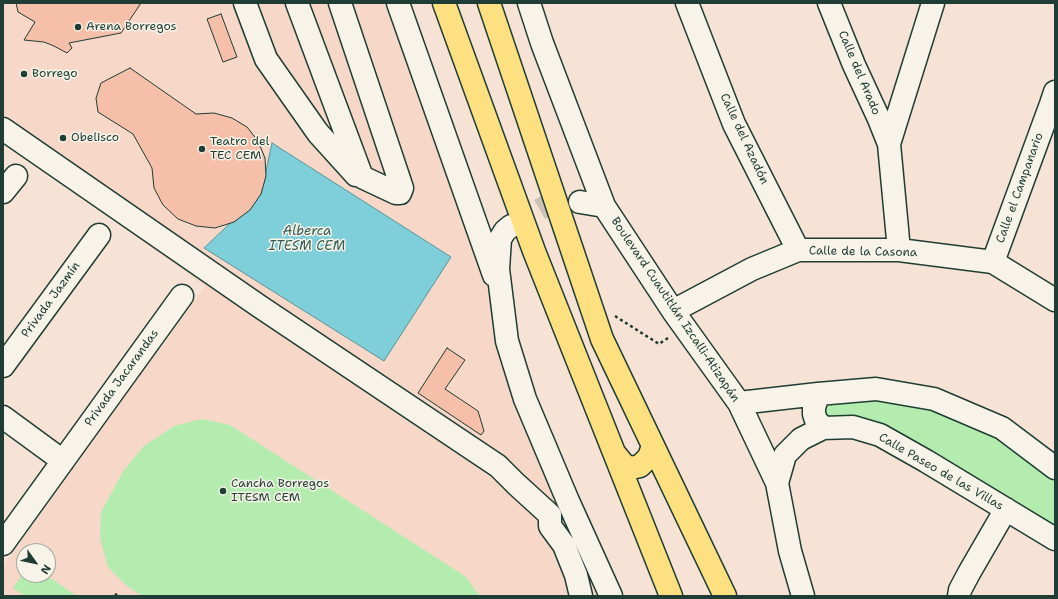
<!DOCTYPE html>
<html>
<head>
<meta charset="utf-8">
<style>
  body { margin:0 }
  #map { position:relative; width:1058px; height:599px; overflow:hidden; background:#f7e3d5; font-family:"Shantell Sans",sans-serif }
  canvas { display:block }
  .frame { position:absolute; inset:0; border:4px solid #1f3d34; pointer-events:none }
  .north { position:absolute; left:16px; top:543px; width:40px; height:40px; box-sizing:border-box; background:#f7f3e8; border:1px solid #a1aaa0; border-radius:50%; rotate:123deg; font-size:11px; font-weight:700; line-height:16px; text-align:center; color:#1f3d34 }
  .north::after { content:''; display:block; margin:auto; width:14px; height:18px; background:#1f3d34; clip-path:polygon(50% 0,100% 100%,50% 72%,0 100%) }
</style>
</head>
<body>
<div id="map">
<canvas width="1058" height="599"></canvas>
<div class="frame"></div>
<div class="north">N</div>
</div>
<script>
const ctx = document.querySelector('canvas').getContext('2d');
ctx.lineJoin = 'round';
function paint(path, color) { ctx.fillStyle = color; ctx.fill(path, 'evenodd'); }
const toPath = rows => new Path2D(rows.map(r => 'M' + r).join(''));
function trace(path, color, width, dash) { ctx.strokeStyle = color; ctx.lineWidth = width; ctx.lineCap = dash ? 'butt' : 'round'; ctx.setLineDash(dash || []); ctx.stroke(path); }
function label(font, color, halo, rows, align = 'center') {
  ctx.font = font + ' "Shantell Sans",sans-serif'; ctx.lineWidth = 3; ctx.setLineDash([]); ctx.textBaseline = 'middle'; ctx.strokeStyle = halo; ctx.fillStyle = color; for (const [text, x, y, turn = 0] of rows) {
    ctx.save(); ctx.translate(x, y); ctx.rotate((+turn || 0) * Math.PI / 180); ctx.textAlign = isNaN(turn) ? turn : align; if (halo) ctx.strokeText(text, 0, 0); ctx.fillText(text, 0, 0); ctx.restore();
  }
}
paint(toPath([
  [3,3,384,3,486,279,524,403,608,596,3,596,3,566,205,286,109,217,16,152,3,144],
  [24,551,48,551,48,575,24,575]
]), '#f7d8c8');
paint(toPath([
  [877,394,932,403,1008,438,1055,474,1055,533,890,433,825,423,823,401],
  [202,419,230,425,465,576,480,596,142,596,127,586,108,567,100,538,101,512,124,470,144,446,174,426],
  [24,572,24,575,46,575,77,596,25,596,13,588]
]), '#b4ebae');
const water = toPath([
  [272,143,451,257,384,361,204,248,261,194,272,143]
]);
paint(water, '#7ecfd9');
trace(water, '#589597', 1);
const building = toPath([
  [16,3,141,3,121,33,69,43,72,48,67,53,54,46,44,42,24,40,35,22,18,12,16,3],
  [221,14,237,57,223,62,207,19,221,14],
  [130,68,196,114,214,113,232,118,247,127,258,141,265,158,266,176,261,194,250,210,234,222,215,228,196,226,178,219,163,205,154,188,152,168,133,134,98,112,96,98,101,83,130,68],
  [447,348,465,360,445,389,478,411,484,431,481,435,418,393,447,348]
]);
paint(building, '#f6bfa9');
trace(building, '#1f3d34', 1);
trace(toPath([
  [511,226,544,207,561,203,580,202]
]), '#ccc2b5', 22, [22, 11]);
const minor = toPath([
  [245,3,266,59,318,133,356,175],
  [297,3,362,177,396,193,400,193,402,188,340,3],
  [398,3,494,275],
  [529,3,542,43,604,206,673,311,739,403,777,483,790,551,803,596],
  [687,3,734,124,798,250],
  [829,3,854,65,879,119,889,144,899,250],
  [3,129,259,306,498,466,516,484,550,515,550,526,564,545,576,575,581,596],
  [889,144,933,3],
  [3,192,16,176],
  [580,202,604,206],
  [511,226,505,231,500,239,498,269,507,341,525,399,568,501,611,596],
  [993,262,1051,104,1055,92],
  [673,311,752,269,798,250,899,250,993,262,1055,300],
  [3,366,99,235],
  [818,394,814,408,814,414,816,420,823,428],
  [739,403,818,394,876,389,934,399,1002,428,1055,468],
  [3,417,63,461],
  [777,483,785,455,801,439,823,428,853,427,880,435,926,461,1055,539],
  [3,544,182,296],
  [959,596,960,590,969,573,1006,509]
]);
const major = toPath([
  [444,3,534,251,671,596],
  [489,3,602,339,725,596],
  [615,454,624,465,631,468,640,466,649,457,653,446]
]);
trace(minor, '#1f3d34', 25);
trace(major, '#1f3d34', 25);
trace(toPath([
  [615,316,659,344,668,338],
  [115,596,118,592]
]), '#1f3d34', 2.5, [3, 3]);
trace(minor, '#f7f3e8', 22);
trace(major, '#fde080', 22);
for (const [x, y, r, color] of [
  [78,27,4,"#1f3d34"],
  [24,74,4,"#1f3d34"],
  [63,138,4,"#1f3d34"],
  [202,149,4,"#1f3d34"],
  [223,491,4,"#1f3d34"]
]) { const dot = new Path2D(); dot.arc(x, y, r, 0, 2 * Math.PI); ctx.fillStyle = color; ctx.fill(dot); trace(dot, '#f7f3e8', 1.5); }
label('12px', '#1f3d34', '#f7f3e8', [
  ["Arena Borregos",86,27],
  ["Borrego",32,74],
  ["Obelisco",71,138],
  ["Teatro del",210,142],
  ["TEC CEM",210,156],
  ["Cancha Borregos",231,484],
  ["ITESM CEM",231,498]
], 'left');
label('12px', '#1f3d34', '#f7f3e8', [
  ["Calle del Arado",859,73,67],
  ["Calle del Azadón",744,139,65],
  ["Calle el Campanario",1020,188,-70],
  ["Calle de la Casona",863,252,1],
  ["Privada Jazmín",51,300,-54],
  ["Boulevard Cuautitlán Izcalli-Atizapán",675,310,56],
  ["Privada Jacarandas",122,378,-54],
  ["Calle Paseo de las Villas",941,472,30]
]);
label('italic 13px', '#325a55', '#f7f3e8', [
  ["Alberca",307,232],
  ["ITESM CEM",307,247]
]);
</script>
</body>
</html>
